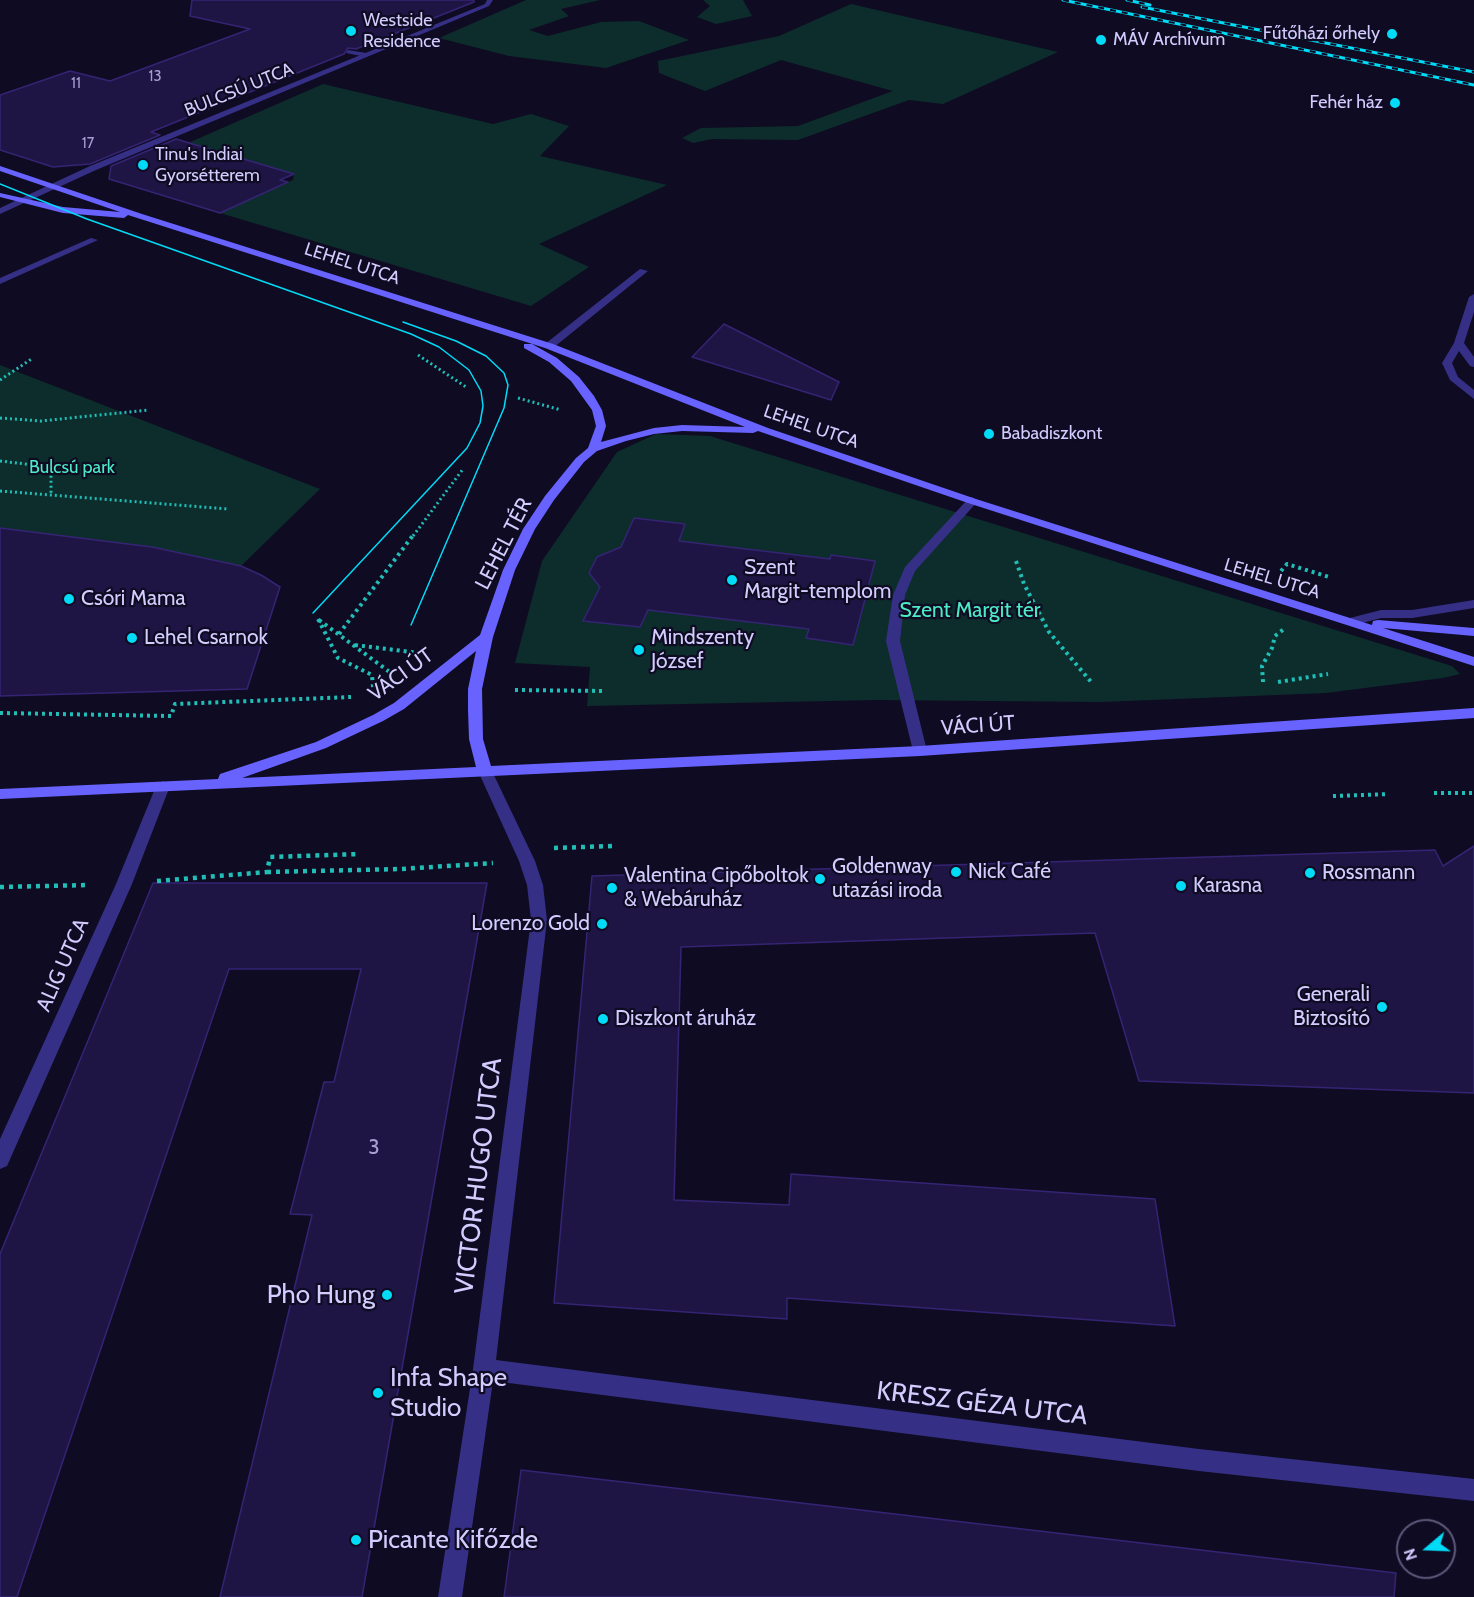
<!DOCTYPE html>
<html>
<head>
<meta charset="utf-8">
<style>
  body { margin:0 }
  #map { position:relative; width:1474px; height:1597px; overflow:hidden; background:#0f0b22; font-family:Cabin,sans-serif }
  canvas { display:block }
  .north { position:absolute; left:1396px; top:1519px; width:60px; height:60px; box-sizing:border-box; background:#0f0b22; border:2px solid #5d587a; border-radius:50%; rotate:251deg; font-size:16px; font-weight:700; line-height:24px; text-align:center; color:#d2ccff }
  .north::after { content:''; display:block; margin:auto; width:21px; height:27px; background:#00dbf7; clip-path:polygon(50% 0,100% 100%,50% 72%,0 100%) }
</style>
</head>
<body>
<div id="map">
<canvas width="1474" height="1597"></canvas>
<div class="north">N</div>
</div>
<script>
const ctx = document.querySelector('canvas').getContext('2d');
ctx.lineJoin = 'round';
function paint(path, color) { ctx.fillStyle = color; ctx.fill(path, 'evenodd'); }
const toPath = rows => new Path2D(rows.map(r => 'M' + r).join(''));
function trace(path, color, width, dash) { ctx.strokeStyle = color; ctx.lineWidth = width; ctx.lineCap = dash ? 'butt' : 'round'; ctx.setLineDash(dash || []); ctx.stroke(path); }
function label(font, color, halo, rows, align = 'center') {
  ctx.font = font + ' Cabin,sans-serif'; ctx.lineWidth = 4.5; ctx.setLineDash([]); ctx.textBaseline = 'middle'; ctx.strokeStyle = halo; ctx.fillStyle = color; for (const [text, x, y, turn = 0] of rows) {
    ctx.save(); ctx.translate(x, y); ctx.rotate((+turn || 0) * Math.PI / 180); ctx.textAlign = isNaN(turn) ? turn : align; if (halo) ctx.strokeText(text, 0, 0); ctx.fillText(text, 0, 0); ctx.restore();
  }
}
paint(toPath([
  [526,0,600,0,561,9,569,16,529,30,548,36,601,22,639,21,689,40,606,68,509,56,439,38],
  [703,0,743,0,752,16,716,24,697,17,710,6],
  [851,4,1058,52,943,104,909,100,798,140,712,139,693,143,682,138,701,128,798,126,893,91,781,60,705,91,659,73,658,61,779,36],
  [323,84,493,124,531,114,569,126,540,156,667,185,539,244,589,267,531,306,220,213,293,180,294,174,188,143],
  [0,365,320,489,241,566,152,547,0,528],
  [656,434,710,436,1452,666,1460,674,1443,678,1326,693,1102,702,876,700,587,706,590,667,515,663,542,561,617,452]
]), '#0d2d2c');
const building = toPath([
  [192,0,474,0,474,2,356,49,348,48,344,54,151,132,160,135,90,164,53,167,0,150,0,95,70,71,110,81,250,29,190,16,192,0],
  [176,139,294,174,280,180,288,182,220,213,109,179,111,166,176,139],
  [724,324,839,382,831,400,692,357,724,324],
  [634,518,685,524,679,541,830,559,831,555,875,561,853,645,806,638,809,629,648,610,640,627,583,621,600,587,589,573,597,557,621,547,634,518],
  [0,528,152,547,241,566,261,575,280,587,247,689,0,696,0,528],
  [1474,846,1474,1093,1139,1081,1095,933,681,947,674,1200,789,1205,791,1174,1155,1199,1175,1326,787,1298,787,1319,554,1303,592,876,1435,850,1443,866,1474,846],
  [153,883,487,883,362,1597,220,1597,312,1215,290,1214,324,1082,334,1082,361,969,229,969,17,1597,0,1597,0,1254,153,883],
  [521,1470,1396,1573,1394,1597,504,1597,521,1470]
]);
paint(building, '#1f1545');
trace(building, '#352474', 1.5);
trace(toPath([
  [418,355,466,387],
  [0,380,33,358],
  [518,398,561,410],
  [0,418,41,421,149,410],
  [0,461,51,467,51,493],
  [0,491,228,509],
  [413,536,463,469]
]), '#20beb7', 3, [2, 3]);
trace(toPath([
  [1016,561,1024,584,1049,632,1092,683],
  [1281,571,1287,564,1329,577],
  [318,619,338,658,372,675,373,687],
  [319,620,391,673],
  [339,634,414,534],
  [355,645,419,653],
  [1263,682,1262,666,1272,648,1275,636,1284,629],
  [1278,682,1328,674],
  [515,690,605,691],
  [0,713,171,716,175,704,351,697],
  [1434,793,1472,793],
  [1333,796,1389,794]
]), '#20beb7', 4, [3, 4]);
trace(toPath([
  [554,848,612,846],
  [267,872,401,869,493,863],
  [157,881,267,872,270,857,360,854],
  [0,887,89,885]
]), '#20beb7', 4.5, [4, 5]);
paint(toPath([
  [348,50,366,53,369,55,366,57,346,53,348,50],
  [640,269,648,271,553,348,545,348,545,344,640,269],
  [1474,294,1474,312,1464,343,1474,357,1474,367,1470,366,1459,351,1452,363,1458,377,1474,390,1474,399,1450,380,1442,363,1454,343,1469,297,1474,294],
  [972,497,978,501,915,571,905,595,900,641,927,751,920,756,913,751,886,641,893,595,905,567,968,499,972,497],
  [1474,600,1474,608,1412,618,1381,618,1351,626,1344,622,1346,619,1381,610,1412,610,1474,600]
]), '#353086');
paint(toPath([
  [487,0,493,0,489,6,96,170,0,214,0,208,90,166,485,4,487,0],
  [91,238,98,240,0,284,0,278,91,238],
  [485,766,492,771,535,861,543,885,547,920,496,1360,1199,1449,1474,1479,1474,1501,1199,1471,493,1381,462,1597,438,1597,473,1369,531,920,527,885,519,861,478,771,485,766],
  [163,781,170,786,132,884,7,1166,0,1169,0,1139,116,884,156,786,163,781]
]), '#353086');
paint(toPath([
  [0,166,142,214,553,344,768,428,976,499,1372,625,1373,621,1378,620,1474,628,1474,636,1383,628,1474,657,1474,666,968,503,758,431,753,433,682,431,654,434,626,441,597,451,584,462,554,500,535,529,515,570,493,637,482,689,483,739,491,766,920,746,1474,708,1474,718,920,756,0,799,0,789,218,779,220,774,316,742,373,715,394,703,480,635,503,570,523,529,545,496,576,458,588,448,596,426,592,410,571,381,549,362,524,348,524,344,532,344,557,358,579,377,594,396,602,410,606,426,601,442,654,428,682,425,745,427,545,348,128,215,124,218,63,213,0,197,0,193,63,207,120,212,0,171,0,166],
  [476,651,468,689,468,710,469,739,476,767,242,778,326,748,383,721,404,709,476,651]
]), '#6863ff');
trace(toPath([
  [0,184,87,219,411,334,439,347,469,370,481,391,483,406,480,423,467,448,313,613],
  [403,322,456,341,486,356,504,373,508,385,504,408,411,625]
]), '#00dbf7', 1.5);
const rail = toPath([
  [1063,0,1474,85],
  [1127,0,1150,5],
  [1142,7,1474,72]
]);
trace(rail, '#00dbf7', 3);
trace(rail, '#0f0b22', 2, [6]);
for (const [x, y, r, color] of [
  [351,31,6,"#00dbf7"],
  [1392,34,6,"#00dbf7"],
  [1101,40,6,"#00dbf7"],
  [1395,103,6,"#00dbf7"],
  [143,165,6,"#00dbf7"],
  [989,434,6,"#00dbf7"],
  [732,580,6,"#00dbf7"],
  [69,599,6,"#00dbf7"],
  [132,638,6,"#00dbf7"],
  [639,650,6,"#00dbf7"],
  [956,872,6,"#00dbf7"],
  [1310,873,6,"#00dbf7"],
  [820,879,6,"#00dbf7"],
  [1181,886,6,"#00dbf7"],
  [612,888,6,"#00dbf7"],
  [602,924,6,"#00dbf7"],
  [1382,1007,6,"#00dbf7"],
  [603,1019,6,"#00dbf7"],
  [387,1295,6,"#00dbf7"],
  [378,1393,6,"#00dbf7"],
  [356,1540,6,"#00dbf7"]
]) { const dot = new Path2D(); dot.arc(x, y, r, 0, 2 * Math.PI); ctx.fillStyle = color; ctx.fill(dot); trace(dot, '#0f0b22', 2); }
label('15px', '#a59ed0', null, [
  ["13",155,77],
  ["11",76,84],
  ["17",88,144]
]);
label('18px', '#d2ccff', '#0f0b22', [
  ["Westside",363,21],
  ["Residence",363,42],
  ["Fűtőházi őrhely",1380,34,"right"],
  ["MÁV Archívum",1113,40],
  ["Fehér ház",1383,103,"right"],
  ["Tinu's Indiai",155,155],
  ["Gyorsétterem",155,176],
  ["Babadiszkont",1001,434]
], 'left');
label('18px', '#d2ccff', '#0f0b22', [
  ["BULCSÚ UTCA",239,90,-22],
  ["LEHEL UTCA",352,264,18],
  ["LEHEL UTCA",811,427,19],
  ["LEHEL UTCA",1272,579,17]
]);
label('18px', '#4becc5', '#0f0b22', [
  ["Bulcsú park",72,468]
]);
label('21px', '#d2ccff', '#0f0b22', [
  ["LEHEL TÉR",504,544,-63],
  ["VÁCI ÚT",401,675,-36],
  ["VÁCI ÚT",978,726,-4],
  ["ALIG UTCA",63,965,-66]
]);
label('21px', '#d2ccff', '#0f0b22', [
  ["Szent",744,568],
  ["Margit-templom",744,592],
  ["Csóri Mama",81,599],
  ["Lehel Csarnok",144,638],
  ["Mindszenty",651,638],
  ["József",651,662],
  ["Goldenway",832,867],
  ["utazási iroda",832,891],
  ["Nick Café",968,872],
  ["Rossmann",1322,873],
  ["Valentina Cipőboltok",624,876],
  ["& Webáruház",624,900],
  ["Karasna",1193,886],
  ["Lorenzo Gold",590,924,"right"],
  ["Generali",1370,995,"right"],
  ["Biztosító",1370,1019,"right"],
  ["Diszkont áruház",615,1019]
], 'left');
label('21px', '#4becc5', '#0f0b22', [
  ["Szent Margit tér",970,611]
]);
label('21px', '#a59ed0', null, [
  ["3",374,1148]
]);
label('26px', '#d2ccff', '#0f0b22', [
  ["VICTOR HUGO UTCA",479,1176,-83],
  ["KRESZ GÉZA UTCA",982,1404,7]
]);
label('26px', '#d2ccff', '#0f0b22', [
  ["Pho Hung",375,1295,"right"],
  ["Infa Shape",390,1378],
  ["Studio",390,1408],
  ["Picante Kifőzde",368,1540]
], 'left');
</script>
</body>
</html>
